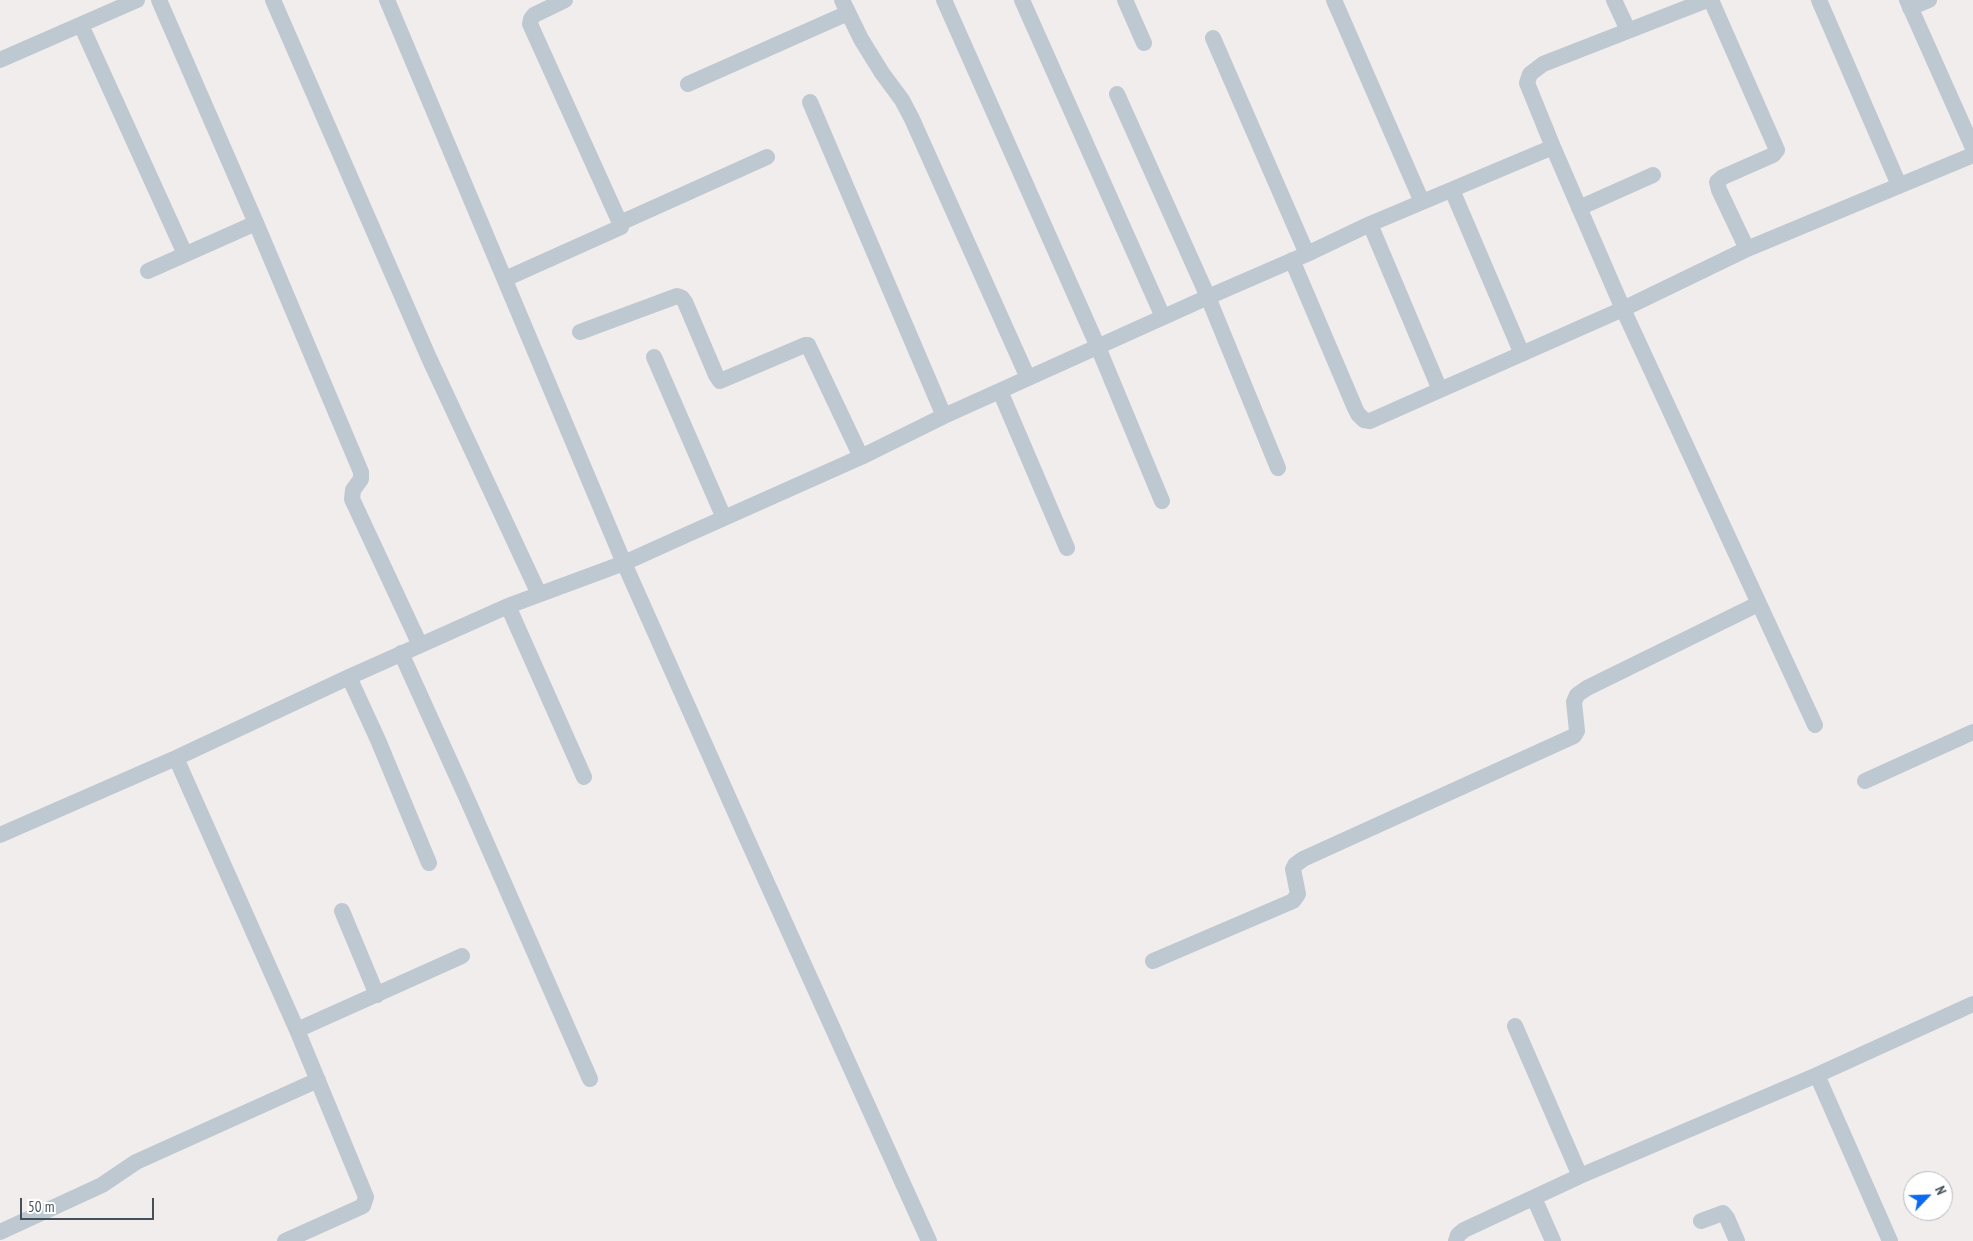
<!DOCTYPE html>
<html>
<head>
<meta charset="utf-8">
<style>
  body { margin:0 }
  #map { position:relative; width:1973px; height:1241px; overflow:hidden; background:#f1eded; font-family:"PT Sans Narrow",sans-serif }
  canvas { display:block }
  .north { position:absolute; left:1903px; top:1171px; width:50px; height:50px; box-sizing:border-box; background:#fff; border:1px solid #b4b9be; border-radius:50%; rotate:66deg; font-size:14px; font-weight:700; line-height:20px; text-align:center; color:#44515d }
  .north::after { content:''; display:block; margin:auto; width:18px; height:22px; background:#0a6bee; clip-path:polygon(50% 0,100% 100%,50% 72%,0 100%) }
  .scale { position:absolute; left:20px; top:1198px; width:134px; height:22px; box-sizing:border-box; border:2px solid #44515d; border-top:0; padding-left:6px; font-size:15px; line-height:18px; white-space:nowrap; color:#44515d; -webkit-text-stroke:4px #fff; paint-order:stroke }
</style>
</head>
<body>
<div id="map">
<canvas width="1973" height="1241"></canvas>
<div class="north">N</div>
<div class="scale">50 m</div>
</div>
<script>
const ctx = document.querySelector('canvas').getContext('2d');
ctx.lineJoin = 'round';
const toPath = rows => new Path2D(rows.map(r => 'M' + r).join(''));
function trace(path, color, width, dash) { ctx.strokeStyle = color; ctx.lineWidth = width; ctx.lineCap = dash ? 'butt' : 'round'; ctx.setLineDash(dash || []); ctx.stroke(path); }
trace(toPath([
  [159,0,256,223,361,472,361,479,353,490,352,499,420,645],
  [273,0,429,358,539,594],
  [387,0,624,563,743,830,929,1241],
  [842,0,861,39,882,73,902,100,912,119,1028,378],
  [944,0,1098,347,1162,501],
  [1022,0,1163,317],
  [1125,0,1144,43],
  [1334,0,1422,202],
  [1614,0,1628,30],
  [1707,0,1543,64,1530,74,1527,83,1553,147,1623,309,1815,725],
  [1711,0,1777,150,1773,155,1723,177,1717,182,1719,190,1747,249],
  [1819,0,1899,185],
  [1907,0,1973,148],
  [1910,8,1929,0],
  [81,25,185,254],
  [1213,38,1307,254],
  [0,60,137,0],
  [688,84,848,13],
  [1117,94,1208,297,1278,468],
  [810,102,944,416],
  [1452,190,1522,354],
  [1579,208,1653,175],
  [620,223,767,157],
  [1370,224,1440,390],
  [1292,260,1355,408,1358,414,1364,420,1370,421,1623,309,1747,249,1973,155],
  [148,271,256,223],
  [505,279,621,227,620,223,530,24,531,19,534,15,565,0],
  [580,332,677,296,682,298,685,302,716,375,720,381,805,345,808,345,861,457],
  [654,357,724,518],
  [1000,391,1067,548],
  [508,606,584,777],
  [401,653,468,801,590,1079],
  [349,677,378,740,429,863],
  [176,758,297,1030,366,1197,363,1206,285,1241],
  [1865,781,1973,732],
  [0,835,176,758,349,677,508,606,624,563,686,535,861,457,944,416,1208,297,1307,254,1370,224,1553,147],
  [342,911,377,995],
  [1153,961,1293,901,1298,894,1293,869,1295,865,1303,859,1574,736,1577,731,1574,702,1577,695,1587,688,1758,604],
  [1515,1026,1580,1176],
  [297,1030,462,956],
  [1817,1075,1890,1241],
  [1534,1198,1553,1241],
  [1701,1221,1723,1213,1727,1218,1737,1241],
  [0,1232,102,1185,136,1162,318,1080],
  [1456,1241,1458,1235,1464,1230,1580,1176,1817,1075,1973,1004]
]), '#bdc8d1', 16);
</script>
</body>
</html>
